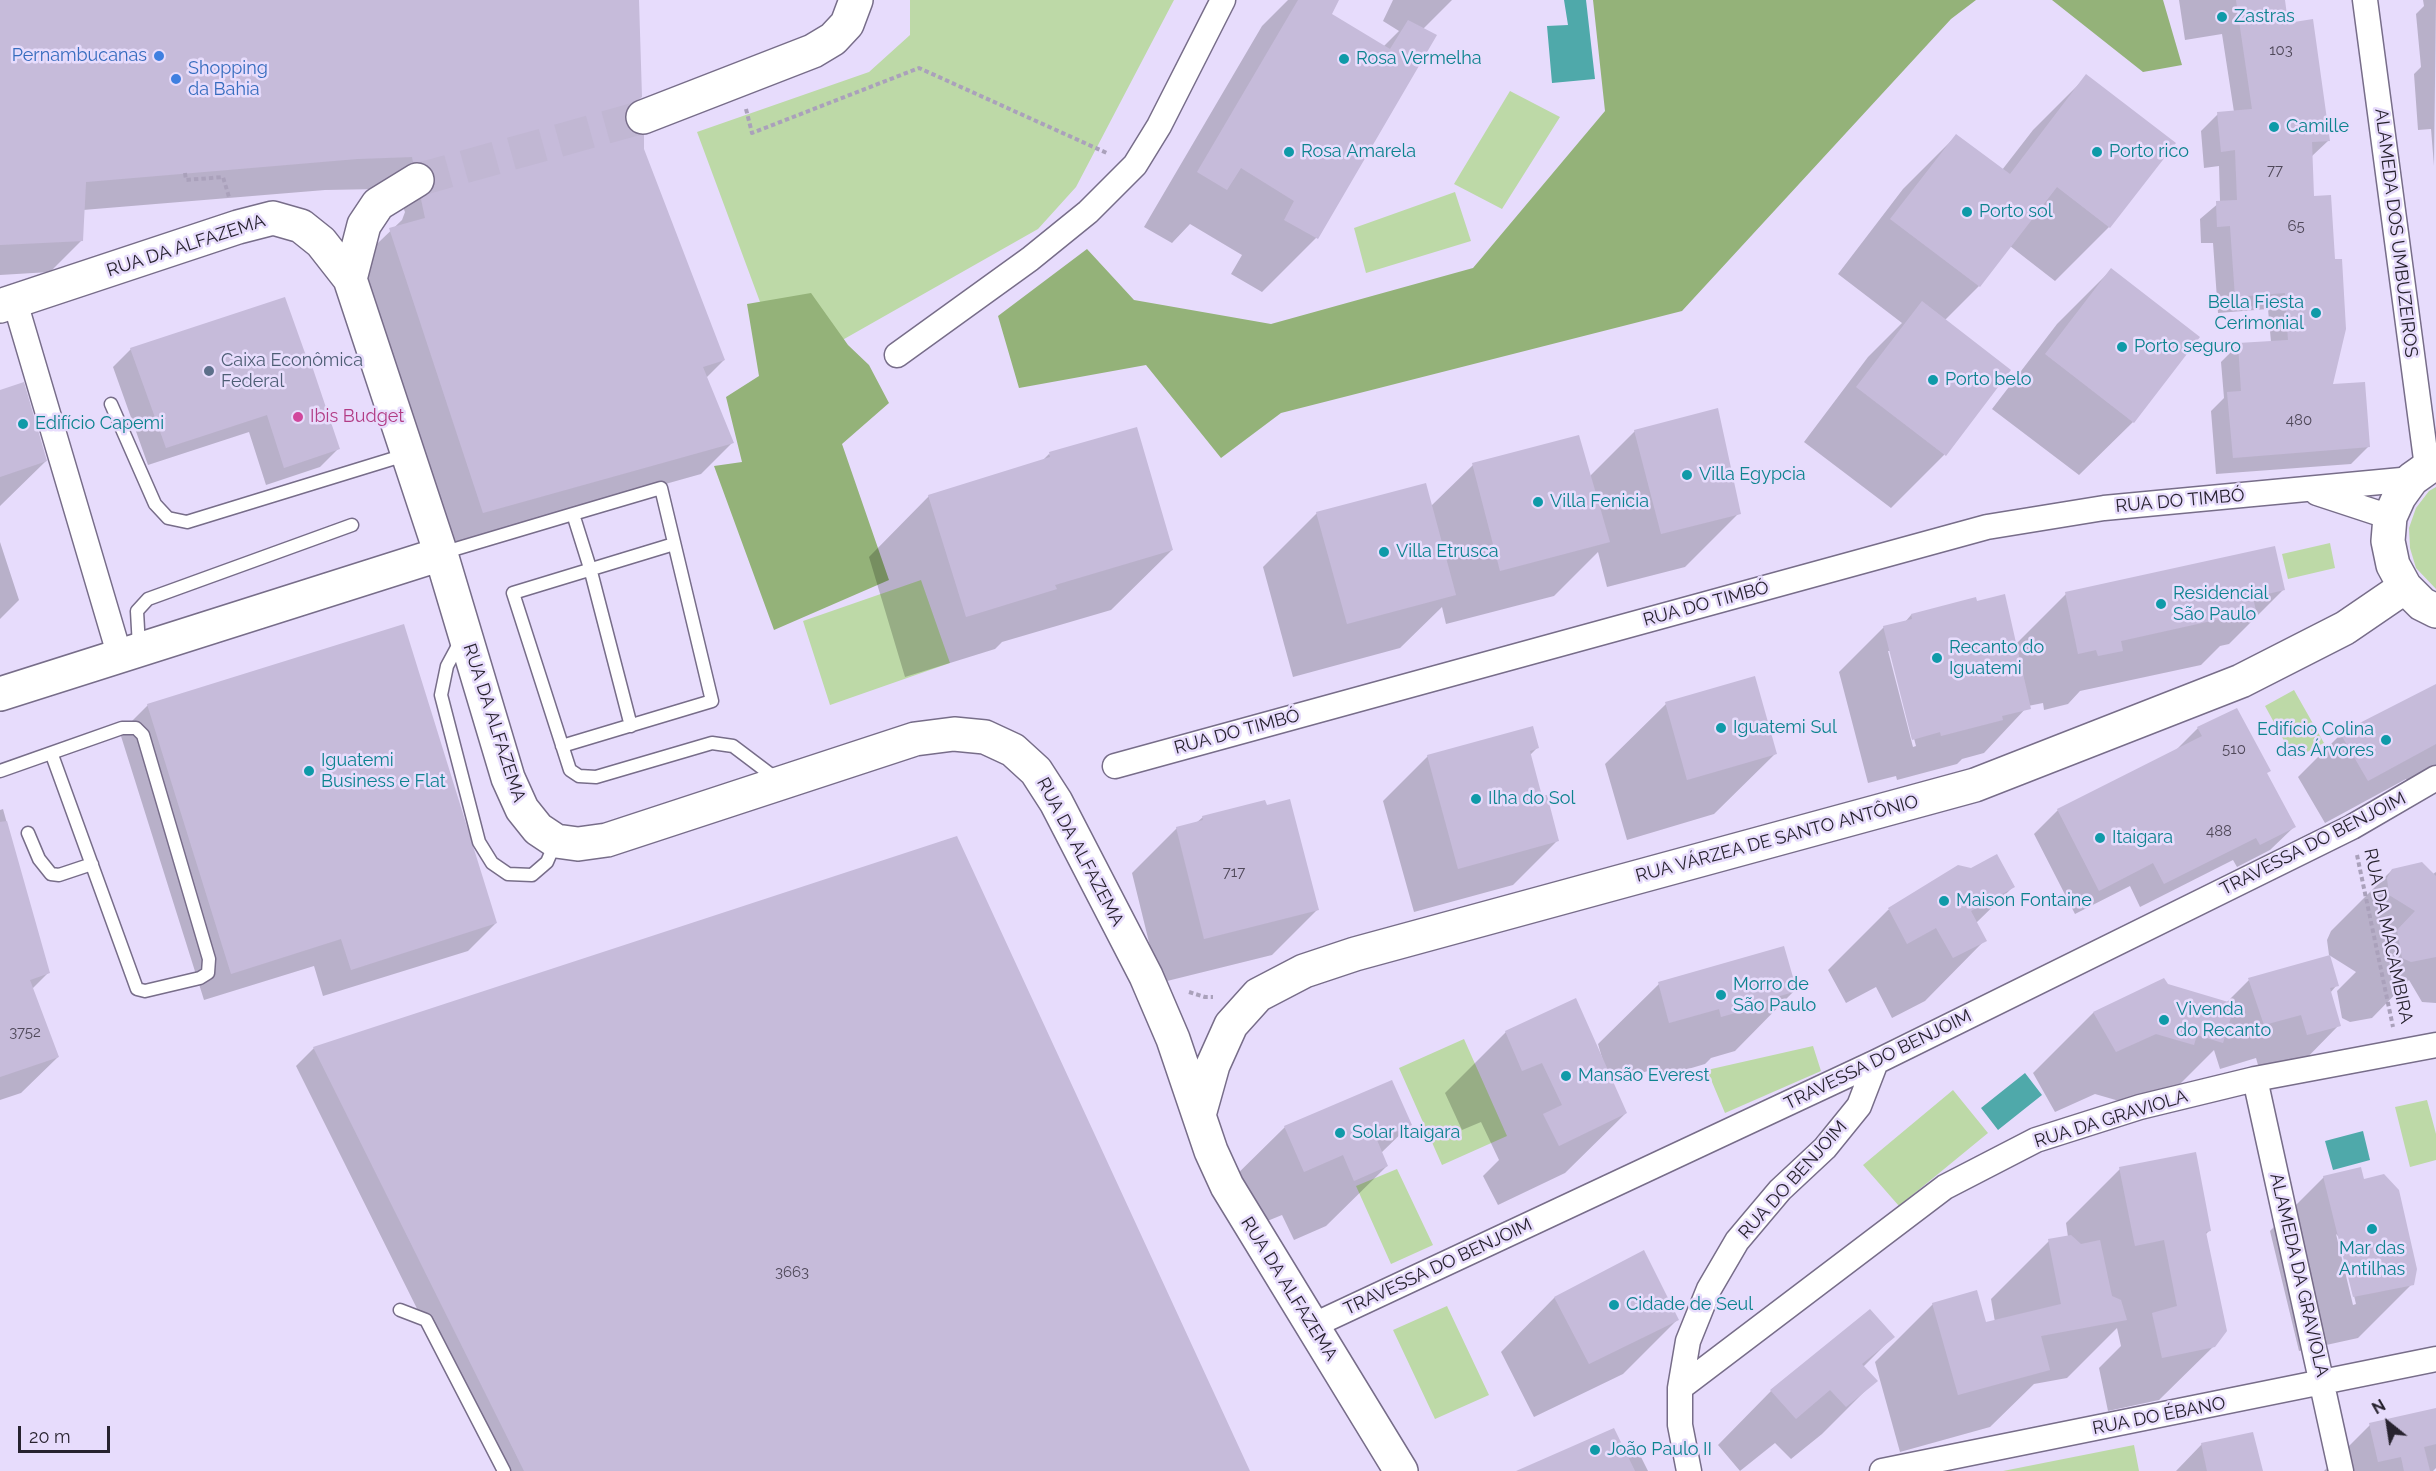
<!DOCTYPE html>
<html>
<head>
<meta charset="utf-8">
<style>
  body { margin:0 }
  #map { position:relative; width:2436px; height:1471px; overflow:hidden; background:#e7dcfc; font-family:Raleway,sans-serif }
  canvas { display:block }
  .north { position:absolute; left:2358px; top:1393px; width:60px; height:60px; -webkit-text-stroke:4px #e7dcfc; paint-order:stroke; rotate:330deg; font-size:16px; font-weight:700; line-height:24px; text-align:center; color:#27222e }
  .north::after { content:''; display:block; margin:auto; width:21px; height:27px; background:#27222e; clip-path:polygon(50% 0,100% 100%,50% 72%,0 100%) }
  .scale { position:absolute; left:18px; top:1426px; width:92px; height:27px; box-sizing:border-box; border:3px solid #27222e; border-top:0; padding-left:8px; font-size:18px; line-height:21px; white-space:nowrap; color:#27222e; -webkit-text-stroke:4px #e7dcfc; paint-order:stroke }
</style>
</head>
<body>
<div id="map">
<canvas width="2436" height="1471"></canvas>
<div class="north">N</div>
<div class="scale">20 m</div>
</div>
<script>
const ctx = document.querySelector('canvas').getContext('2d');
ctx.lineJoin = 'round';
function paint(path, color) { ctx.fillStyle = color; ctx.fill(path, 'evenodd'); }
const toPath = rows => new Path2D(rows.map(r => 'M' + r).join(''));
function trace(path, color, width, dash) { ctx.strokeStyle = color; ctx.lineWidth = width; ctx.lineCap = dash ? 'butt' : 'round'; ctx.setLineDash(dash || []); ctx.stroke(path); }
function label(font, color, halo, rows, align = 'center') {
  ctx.font = font + ' Raleway,sans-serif'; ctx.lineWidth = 5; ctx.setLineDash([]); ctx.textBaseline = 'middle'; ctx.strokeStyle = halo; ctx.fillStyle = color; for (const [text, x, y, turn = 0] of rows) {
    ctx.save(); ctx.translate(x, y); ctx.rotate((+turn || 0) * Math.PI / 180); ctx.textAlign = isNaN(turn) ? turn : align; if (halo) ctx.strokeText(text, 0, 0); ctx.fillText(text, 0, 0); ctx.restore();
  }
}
paint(toPath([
  [910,0,1174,0,1076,187,1038,229,786,372,697,132,869,72,910,35],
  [1510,91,1560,117,1502,209,1454,184],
  [1455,192,1471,241,1366,273,1354,228],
  [2436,487,2436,589,2416,568,2410,548,2409,528,2416,508,2429,491],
  [2330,543,2335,568,2288,579,2282,554],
  [921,580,950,663,830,705,803,621],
  [2294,690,2324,743,2294,759,2265,706],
  [1464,1039,1507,1136,1442,1165,1399,1068],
  [1813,1046,1821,1071,1725,1113,1707,1070],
  [1953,1090,1988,1133,1899,1206,1863,1165],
  [2427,1100,2436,1134,2436,1160,2410,1167,2395,1107],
  [1397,1169,1433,1245,1391,1264,1356,1186],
  [1447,1306,1489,1395,1435,1419,1393,1330],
  [2134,1445,2139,1471,2003,1471]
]), '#bdd9a7');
paint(toPath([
  [1593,0,1976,0,1951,19,1682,311,1281,413,1221,458,1146,365,1019,388,998,316,1087,249,1134,300,1271,324,1473,268,1605,111],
  [2052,0,2163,0,2182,65,2143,72],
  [811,293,848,345,869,365,889,403,842,444,889,580,774,630,714,466,742,462,726,397,759,376,747,304]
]), '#94b279');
paint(toPath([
  [1564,0,1586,0,1595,79,1552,83,1547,26,1568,25],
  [2025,1073,2042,1095,1998,1130,1981,1108],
  [2363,1131,2370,1160,2333,1170,2325,1141]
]), '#4fa9aa');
paint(toPath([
  [0,0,638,0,641,97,623,114,624,125,643,150,724,360,706,378,733,442,701,474,452,544,358,262,402,220,405,212,401,202,381,189,325,190,83,210,82,240,50,272,0,275],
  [1288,0,1337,0,1330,14,1383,47,1399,31,1383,21,1393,0,1452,0,1422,30,1316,238,1262,292,1231,274,1242,255,1190,224,1172,243,1144,227,1262,26],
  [2179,0,2283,0,2287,25,2312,21,2329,140,2311,157,2312,197,2331,386,2368,447,2351,464,2216,474,2211,411,2224,398,2221,362,2238,345,2271,342,2268,309,2218,313,2213,243,2201,243,2200,219,2220,202,2219,166,2204,168,2201,131,2218,114,2234,112,2222,34,2185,40],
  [2423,0,2436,0,2434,166,2431,129,2418,130,2414,74,2421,67,2416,14,2424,6],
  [2087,76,2174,143,2109,227,2055,281,2010,246,1979,286,1945,320,1944,455,1891,508,1804,442,1868,357,1902,323,1838,274,1903,189,1956,136,2002,170,2033,130],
  [2111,270,2133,422,2079,475,1992,409,2057,324],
  [131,349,338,449,320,467,266,485,249,432,148,465,113,367],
  [0,391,46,461,0,506],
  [1635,431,1739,513,1685,567,1607,587,1598,552,1554,596,1446,624,1442,607,1400,648,1293,677,1263,567,1317,513,1431,506,1473,465,1588,478],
  [1049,454,1172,550,1111,610,1002,642,995,649,905,677,869,557,929,496,1041,462],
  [0,542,19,600,0,619],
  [2283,590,2229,644,2220,646,2201,665,2080,691,2068,704,2044,710,2043,703,2028,706,1984,753,1962,759,1957,764,1897,780,1896,776,1868,783,1839,672,1884,627,1905,622,1911,615,1976,603,2015,645,2066,594],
  [1888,651,1891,651,1916,746,1913,747],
  [2436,687,2436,771,2411,786,2406,779,2325,823,2298,777,2341,734],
  [1666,704,1775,754,1714,814,1627,840,1605,764],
  [148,705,496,923,468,951,323,996,314,966,204,1000,120,733],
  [2198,728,2266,774,2294,827,2270,850,2237,867,2233,860,2140,907,2130,886,2075,914,2034,834,2058,810,2174,752],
  [1537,748,1530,755,1541,798,1558,840,1513,885,1414,912,1383,801,1428,756],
  [3,809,48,973,32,989,58,1057,21,1093,0,1100,0,810],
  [1203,817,1317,910,1272,955,1159,983,1132,873,1177,828,1196,823],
  [956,837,1248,1471,498,1471,296,1066,314,1048],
  [1959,867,2013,887,1976,923,1985,940,1925,1001,1892,1018,1876,987,1846,1003,1828,970,1888,910],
  [2392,870,2433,874,2436,872,2436,1003,2422,1002,2409,980,2372,1018,2350,1022,2342,1018,2337,991,2356,972,2329,955,2327,940,2331,931],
  [2164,980,2167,985,2226,1003,2249,980,2337,985,2330,993,2339,1025,2295,1070,2262,1079,2256,1058,2220,1069,2214,1050,2162,1102,2133,1105,2095,1094,2055,1112,2033,1073,2093,1013],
  [1659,984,1795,990,1735,1051,1711,1058,1705,1064,1661,1077,1658,1068,1611,1082,1626,1113,1565,1173,1498,1205,1483,1176,1499,1160,1481,1122,1462,1130,1445,1093,1506,1032,1603,1061,1598,1044],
  [1410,1125,1381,1153,1387,1166,1326,1226,1294,1240,1282,1215,1243,1231,1224,1187,1285,1127],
  [2120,1169,2210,1230,2205,1235,2214,1346,2159,1400,2108,1411,2099,1368,2121,1346,2117,1328,2067,1378,2034,1384,1990,1427,1900,1452,1875,1362,1933,1304,1985,1324,1995,1322,1991,1299,2049,1241,2068,1237,2066,1223],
  [2324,1177,2363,1180,2412,1284,2358,1338,2299,1351,2270,1231],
  [2336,1234,2340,1238,2356,1304,2353,1305],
  [1643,1252,1677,1320,1623,1374,1534,1417,1501,1352,1554,1298],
  [1893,1337,1863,1367,1875,1381,1822,1434,1791,1459,1775,1443,1740,1471,1718,1445,1771,1391],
  [2436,1410,2436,1468,2433,1471,2324,1471,2370,1425],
  [2202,1444,2261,1471,2176,1471],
  [1637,1449,1648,1471,1532,1471,1625,1453]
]), '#0003');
paint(toPath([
  [0,0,639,0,642,97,628,106,624,115,625,123,632,132,644,135,644,149,725,360,703,367,734,443,483,513,389,228,425,218,421,199,433,189,436,179,433,170,426,164,413,162,412,157,357,159,86,182,83,241,0,245],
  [1298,0,1339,0,1332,14,1390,49,1408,20,1437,35,1318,239,1284,220,1294,201,1241,168,1227,190,1197,172],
  [2236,0,2285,0,2288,23,2313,19,2330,141,2312,142,2314,196,2331,195,2335,259,2342,259,2346,329,2333,384,2365,382,2370,447,2233,458,2227,392,2241,391,2238,343,2288,340,2285,293,2235,297,2230,226,2217,227,2216,201,2237,200,2235,150,2221,152,2217,112,2252,109],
  [2086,74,2176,143,2110,228,2057,187,1980,287,1890,219,1956,134,2010,174],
  [2111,268,2200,337,2134,423,2045,354],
  [285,297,310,367,312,366,340,449,284,468,267,415,166,448,130,348],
  [1922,301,2011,370,1946,456,1856,387],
  [24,382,47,461,0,477,0,390],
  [1718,408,1741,514,1661,534,1634,430],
  [1137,427,1173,550,1055,585,1057,589,966,617,928,495,1050,457,1049,452],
  [1579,435,1610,542,1500,571,1472,463],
  [1426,483,1456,595,1347,624,1316,512],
  [2275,546,2285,590,2253,597,2256,611,2121,641,2123,651,2098,656,2096,650,2078,654,2065,592],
  [2005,594,2031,709,2002,716,2003,720,1941,736,1940,732,1912,740,1883,626,1912,619,1911,614,1976,597,1977,601],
  [404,624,497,923,351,970,341,939,231,974,147,704],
  [1755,676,1777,754,1687,780,1665,702],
  [2436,684,2436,744,2368,781,2340,733],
  [2237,708,2271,771,2267,773,2296,827,2260,845,2256,838,2164,884,2153,863,2099,891,2057,809,2202,736,2197,727],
  [1533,726,1539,748,1530,751,1542,796,1547,795,1559,841,1458,869,1427,755],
  [1290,799,1319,910,1204,939,1176,827,1203,820,1202,816,1265,800,1267,805],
  [7,821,50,973,30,980,59,1057,0,1077,0,822],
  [957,836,1250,1471,524,1471,313,1047],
  [1997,854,2015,887,1971,911,1987,941,1953,958,1936,928,1907,944,1888,908,1958,865,1971,868],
  [2422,862,2436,876,2436,957,2411,962,2402,958,2397,930,2415,911,2389,895,2387,878,2392,869],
  [1784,946,1797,991,1766,1000,1767,1004,1721,1017,1719,1009,1669,1023,1658,982],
  [2330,955,2339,986,2330,988,2341,1026,2307,1035,2301,1015,2264,1025,2248,978],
  [2164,978,2168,984,2235,1004,2223,1043,2197,1035,2194,1045,2156,1034,2116,1052,2093,1012],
  [1576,998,1627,1113,1559,1146,1543,1114,1562,1105,1542,1063,1522,1071,1505,1031],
  [1392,1080,1412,1125,1377,1140,1388,1166,1354,1181,1343,1155,1304,1172,1284,1126],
  [2196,1152,2211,1231,2206,1232,2227,1331,2215,1347,2162,1358,2152,1313,2177,1306,2164,1240,2135,1246,2119,1167],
  [2361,1167,2364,1179,2384,1174,2399,1190,2417,1269,2414,1285,2353,1297,2323,1176],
  [2071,1235,2081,1244,2100,1240,2112,1296,2121,1300,2127,1320,2041,1336,2050,1370,1958,1395,1932,1303,1977,1290,1986,1322,2061,1304,2048,1239],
  [1644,1250,1679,1320,1589,1364,1554,1297],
  [1870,1309,1895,1337,1862,1364,1878,1381,1846,1407,1830,1390,1796,1419,1770,1390],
  [2436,1408,2436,1444,2424,1447,2430,1471,2404,1471,2401,1457,2378,1462,2369,1423],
  [1614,1428,1635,1471,1516,1471],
  [2253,1432,2263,1471,2207,1471,2201,1443]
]), '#c6bbda');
trace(toPath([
  [417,180,643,117]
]), '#c1b7d3', 33, [33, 16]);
const lane = toPath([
  [111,404,155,504,168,518,187,522,405,455],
  [674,544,513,593,570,770,579,776,596,777,712,743,733,746,778,780],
  [442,553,573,514,590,568,631,726],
  [461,640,447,666,441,695,479,842,492,863,508,874,532,875,547,862,556,841],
  [139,647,137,611,148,599,352,525],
  [562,746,712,701,661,488,573,514],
  [0,771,122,728,136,728,143,735,209,959,208,973,200,978,145,991,137,989,52,755],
  [28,833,39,859,51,874,59,875,92,864],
  [400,1310,426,1320,504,1471]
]);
const street = toPath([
  [2365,0,2427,467],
  [15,302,120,657],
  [897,355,1030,259,1088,212,1135,165,1159,126,1223,0],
  [2317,493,2390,517],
  [1115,766,1987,527,2104,508,2412,479],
  [2255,1079,2341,1471],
  [1312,1326,1876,1062,2352,827,2436,778],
  [1680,1388,1945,1187,2036,1140,2140,1107,2255,1079,2436,1045],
  [1689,1471,1680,1425,1680,1388,1688,1341,1709,1289,1737,1241,1780,1190,1825,1148,1859,1106,1876,1062],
  [1882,1471,2436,1359]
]);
const secondary = toPath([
  [643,117,813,51,833,39,847,24,856,0],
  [350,279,364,225,378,204,417,180],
  [0,306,238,227,273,218,301,226,321,242,350,279,441,554,508,778,522,809,538,829,556,841,578,844,607,840,915,739,954,734,985,737,1013,750,1036,771,1056,802,1146,976,1173,1039,1211,1151,1227,1186,1401,1471],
  [2436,462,2412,479,2399,497,2390,517,2388,541,2393,565,2405,587,2422,604,2436,611],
  [0,694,441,554],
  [1199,1115,1213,1065,1231,1025,1258,995,1304,971,1355,954,1975,785,2241,681,2345,628,2405,587]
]);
trace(lane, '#776d89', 15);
trace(street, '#776d89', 27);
trace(secondary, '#776d89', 36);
trace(toPath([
  [746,109,752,133,919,68,1109,154],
  [185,173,186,180,223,177,229,197],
  [2357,855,2393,1027],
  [1189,992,1205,997,1213,997]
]), '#aaa1bb', 4, [4.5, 3]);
trace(lane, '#fff', 12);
trace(street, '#fff', 24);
trace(secondary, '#fff', 33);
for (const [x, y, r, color] of [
  [2222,17,6,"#0f9aa8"],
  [159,56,6,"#3f7fe0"],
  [1344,59,6,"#0f9aa8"],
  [176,79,6,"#3f7fe0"],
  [2274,127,6,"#0f9aa8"],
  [1289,152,6,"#0f9aa8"],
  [2097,152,6,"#0f9aa8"],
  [1967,212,6,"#0f9aa8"],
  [2316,313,6,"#0f9aa8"],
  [2122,347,6,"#0f9aa8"],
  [209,371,6,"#5c6f8a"],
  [1933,380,6,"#0f9aa8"],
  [298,417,6,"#d1479c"],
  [23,424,6,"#0f9aa8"],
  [1687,475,6,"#0f9aa8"],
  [1538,502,6,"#0f9aa8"],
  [1384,552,6,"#0f9aa8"],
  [2161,604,6,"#0f9aa8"],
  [1937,658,6,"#0f9aa8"],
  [1721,728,6,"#0f9aa8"],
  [2386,740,6,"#0f9aa8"],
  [309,771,6,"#0f9aa8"],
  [1476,799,6,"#0f9aa8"],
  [2100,838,6,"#0f9aa8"],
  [1944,901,6,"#0f9aa8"],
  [1721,995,6,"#0f9aa8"],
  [2164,1020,6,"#0f9aa8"],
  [1566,1076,6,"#0f9aa8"],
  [1340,1133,6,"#0f9aa8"],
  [2372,1229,6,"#0f9aa8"],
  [1614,1305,6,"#0f9aa8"],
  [1595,1450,6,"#0f9aa8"]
]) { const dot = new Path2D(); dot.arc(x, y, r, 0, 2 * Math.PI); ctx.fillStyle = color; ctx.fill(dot); trace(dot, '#e7dcfc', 2); }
label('15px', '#4f4859', null, [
  ["103",2281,50],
  ["77",2275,170],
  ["65",2296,226],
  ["480",2299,420],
  ["510",2234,749],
  ["488",2219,831],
  ["717",1234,872],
  ["3752",25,1032],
  ["3663",792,1272]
]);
label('18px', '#0d838f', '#e7dcfc', [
  ["Zastras",2234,17],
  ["Rosa Vermelha",1356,59],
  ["Camille",2286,127],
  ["Rosa Amarela",1301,152],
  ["Porto rico",2109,152],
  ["Porto sol",1979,212],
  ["Bella Fiesta",2304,303,"right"],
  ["Cerimonial",2304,324,"right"],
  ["Porto seguro",2134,347],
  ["Porto belo",1945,380],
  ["Edifício Capemi",35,424],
  ["Villa Egypcia",1699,475],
  ["Villa Fenicia",1550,502],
  ["Villa Etrusca",1396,552],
  ["Residencial",2173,594],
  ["São Paulo",2173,615],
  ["Recanto do",1949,648],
  ["Iguatemi",1949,669],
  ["Iguatemi Sul",1733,728],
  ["Edifício Colina",2374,730,"right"],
  ["das Árvores",2374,751,"right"],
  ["Iguatemi",321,761],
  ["Business e Flat",321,782],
  ["Ilha do Sol",1488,799],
  ["Itaigara",2112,838],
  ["Maison Fontaine",1956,901],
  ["Morro de",1733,985],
  ["São Paulo",1733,1006],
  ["Vivenda",2176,1010],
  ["do Recanto",2176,1031],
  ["Mansão Everest",1578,1076],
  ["Solar Itaigara",1352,1133],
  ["Mar das",2372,1249,"center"],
  ["Antilhas",2372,1270,"center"],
  ["Cidade de Seul",1626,1305],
  ["João Paulo II",1607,1450]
], 'left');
label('18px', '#366cbe', '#e7dcfc', [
  ["Pernambucanas",147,56],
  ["Shopping",188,69,"left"],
  ["da Bahia",188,90,"left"]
], 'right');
label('18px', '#27222e', '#e7dcfc', [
  ["ALAMEDA DOS UMBUZEIROS",2396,233,83],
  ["RUA DA ALFAZEMA",186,246,-18],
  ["RUA DO TIMBÓ",2180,501,-5],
  ["RUA DO TIMBÓ",1706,604,-15],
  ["RUA DA ALFAZEMA",494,723,72],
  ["RUA DO TIMBÓ",1237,732,-15],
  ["RUA VÁRZEA DE SANTO ANTÔNIO",1777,839,-15],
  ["TRAVESSA DO BENJOIM",2313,844,-27],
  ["RUA DA ALFAZEMA",1080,852,62],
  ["RUA DA MACAMBIRA",2388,936,78],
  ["TRAVESSA DO BENJOIM",1878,1060,-26],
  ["RUA DA GRAVIOLA",2111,1119,-17],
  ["RUA DO BENJOIM",1793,1180,-48],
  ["TRAVESSA DO BENJOIM",1438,1267,-25],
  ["ALAMEDA DA GRAVIOLA",2299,1275,77],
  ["RUA DA ALFAZEMA",1289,1289,58],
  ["RUA DO ÉBANO",2159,1416,-11]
]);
label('18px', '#4e5e75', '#e7dcfc', [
  ["Caixa Econômica",221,361],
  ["Federal",221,382]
], 'left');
label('18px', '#b23c85', '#e7dcfc', [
  ["Ibis Budget",310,417]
], 'left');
</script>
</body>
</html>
